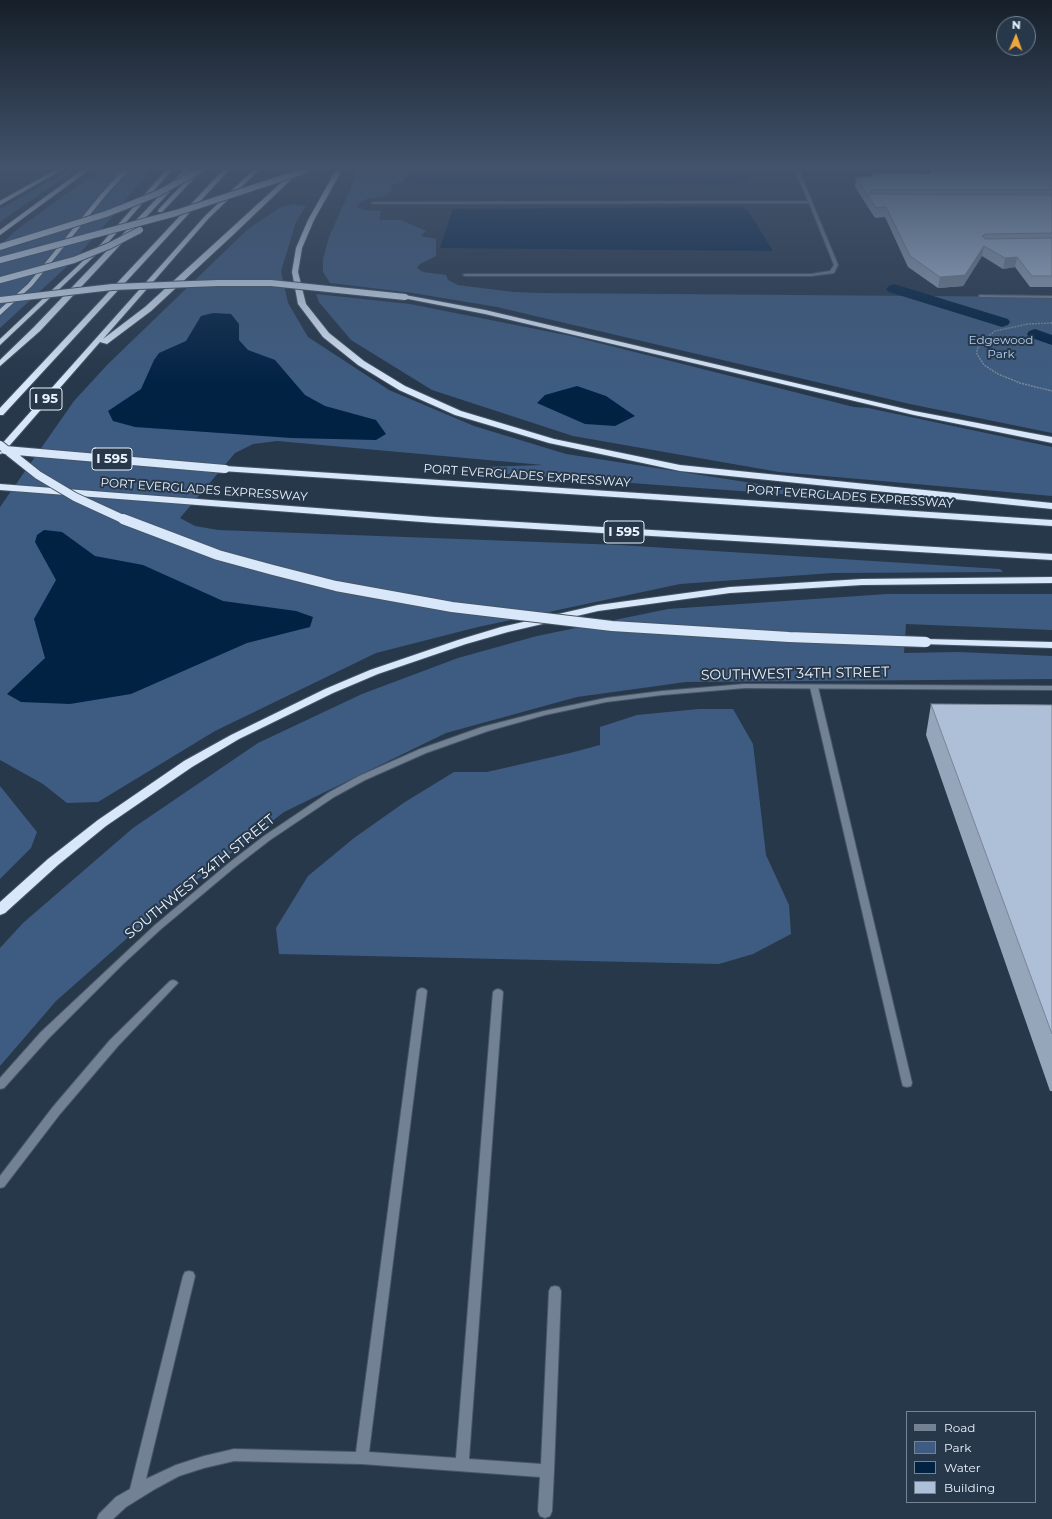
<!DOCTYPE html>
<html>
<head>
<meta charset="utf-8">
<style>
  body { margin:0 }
  #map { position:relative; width:1052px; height:1519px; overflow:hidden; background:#28384b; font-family:Montserrat,sans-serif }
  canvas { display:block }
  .legend { position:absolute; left:906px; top:1411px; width:130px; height:92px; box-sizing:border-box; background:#28384b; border:1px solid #768392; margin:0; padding:5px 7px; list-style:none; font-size:12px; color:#eaf3fd }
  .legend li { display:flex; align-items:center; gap:8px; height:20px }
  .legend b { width:20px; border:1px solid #768392 }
  .north { position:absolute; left:996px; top:16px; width:40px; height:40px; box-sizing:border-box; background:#28384b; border:1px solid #768392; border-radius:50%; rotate:2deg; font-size:11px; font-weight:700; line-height:16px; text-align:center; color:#eaf3fd }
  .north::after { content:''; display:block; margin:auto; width:14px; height:18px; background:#eea73c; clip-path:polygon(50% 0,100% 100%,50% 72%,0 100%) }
</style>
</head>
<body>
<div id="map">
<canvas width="1052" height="1519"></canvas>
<ul class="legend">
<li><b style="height:5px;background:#728194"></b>Road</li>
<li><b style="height:11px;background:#3e5c81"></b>Park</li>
<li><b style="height:11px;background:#022244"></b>Water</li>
<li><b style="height:11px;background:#adc0d8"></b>Building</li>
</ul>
<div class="north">N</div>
</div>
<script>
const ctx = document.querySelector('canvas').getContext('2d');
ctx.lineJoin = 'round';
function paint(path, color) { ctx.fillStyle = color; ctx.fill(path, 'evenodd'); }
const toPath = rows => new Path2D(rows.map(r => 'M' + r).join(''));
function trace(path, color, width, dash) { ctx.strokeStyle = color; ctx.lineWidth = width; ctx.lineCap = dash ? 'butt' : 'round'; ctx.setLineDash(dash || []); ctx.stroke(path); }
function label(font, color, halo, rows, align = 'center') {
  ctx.font = font + ' Montserrat,sans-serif'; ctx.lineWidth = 4; ctx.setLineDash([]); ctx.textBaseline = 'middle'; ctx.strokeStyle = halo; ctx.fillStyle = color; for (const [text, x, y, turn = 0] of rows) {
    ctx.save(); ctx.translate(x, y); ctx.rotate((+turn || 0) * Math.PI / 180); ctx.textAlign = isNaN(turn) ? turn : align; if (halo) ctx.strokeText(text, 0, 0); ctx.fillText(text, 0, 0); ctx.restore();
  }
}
paint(toPath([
  [68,170,75,170,0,222,0,209],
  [99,170,150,170,117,211,74,260,0,328,0,246,15,231],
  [357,170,409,170,404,181,392,185,391,191,385,196,367,199,358,204,358,207,364,210,381,211,379,220,401,220,426,231,421,236,436,239,436,256,420,264,417,268,423,272,446,275,448,280,458,285,513,292,541,293,1052,297,1052,433,910,404,497,307,413,293,330,283,323,272,323,259,329,237,351,188],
  [293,204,306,206,296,222,281,271,288,303,308,337,389,390,474,426,566,454,765,485,848,495,848,497,821,497,482,472,482,467,543,465,277,441,253,444,235,453,180,518,195,526,218,530,619,545,1000,569,1003,572,832,573,680,584,478,627,376,653,215,731,98,802,67,803,43,784,0,760,0,507,74,401,108,364,248,229,281,207],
  [316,294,410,304,571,336,854,407,868,408,1052,447,1052,496,779,472,573,436,432,390,351,340,319,302],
  [887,594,1052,594,1052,630,906,624,904,653,958,652,1052,656,1052,679,686,682,577,697,446,733,284,812,167,903,56,1001,0,1066,0,948,23,923,133,828,258,743,362,694,458,658,537,636,668,609],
  [699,709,733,709,753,744,766,855,789,905,791,934,753,954,719,964,279,954,276,928,308,876,354,838,405,802,454,772,487,772,570,753,600,745,600,727,637,715],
  [0,786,37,832,31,848,0,879]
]), '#3e5c81');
paint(toPath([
  [409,170,743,170,747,180,733,184,424,185,404,181],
  [741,207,748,211,773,251,440,248,453,209],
  [213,313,231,314,239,324,239,340,248,350,275,360,305,395,325,406,376,420,386,434,376,440,291,438,135,427,113,421,108,411,141,389,154,360,159,353,186,341,201,316],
  [577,386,606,396,635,416,615,426,585,424,537,403,545,395],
  [44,530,62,532,95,556,143,565,223,601,296,611,313,617,310,627,247,643,131,694,70,704,21,702,7,694,45,658,34,619,56,580,35,542,37,535]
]), '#022244');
paint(toPath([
  [894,284,1008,319,1010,322,1008,325,1002,327,889,292,886,289,889,286,894,284],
  [1035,329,1052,335,1052,345,1029,337,1027,334,1029,331,1035,329]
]), '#022244');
const service = toPath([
  [811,685,814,685,818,687,912,1083,911,1086,907,1087,903,1086,902,1083,810,687,811,685],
  [173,980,176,981,178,983,176,985,118,1046,60,1114,4,1187,0,1188,0,1176,52,1108,110,1040,170,981,173,980],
  [422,988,425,989,427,991,369,1452,456,1458,493,992,495,990,498,989,501,990,503,992,469,1459,541,1464,549,1291,551,1287,555,1286,559,1287,561,1291,554,1471,552,1511,550,1516,545,1518,540,1516,538,1511,540,1477,362,1464,234,1461,204,1468,179,1476,155,1489,126,1507,113,1519,97,1519,99,1514,116,1497,130,1489,183,1276,185,1272,189,1271,193,1272,195,1276,146,1479,176,1465,204,1456,234,1449,356,1452,417,991,419,989,422,988]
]);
const minor = toPath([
  [795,170,799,170,838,265,834,273,811,276,465,276,463,275,465,274,811,274,830,271,834,265,809,203,373,204,371,203,373,202,808,201,795,170],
  [979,295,1052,296,1052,298,981,297,979,297,979,295]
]);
const tertiary = toPath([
  [745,684,1052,686,1052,690,745,688,662,695,606,702,545,715,488,731,426,753,365,780,334,797,270,840,235,867,161,929,123,964,49,1038,4,1088,0,1089,0,1078,41,1032,155,925,229,863,264,836,328,793,359,776,420,749,482,727,544,711,606,698,662,691,745,684]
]);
const motorway = toPath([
  [55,170,62,170,0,205,0,201,55,170],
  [82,170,89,170,0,235,0,230,82,170],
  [123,170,129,170,106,195,32,286,0,315,0,309,28,284,102,193,123,170],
  [166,170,172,170,105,246,0,345,0,339,101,244,166,170],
  [184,170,190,170,40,331,0,366,0,360,34,327,184,170],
  [196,170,202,170,162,212,158,212,158,210,196,170],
  [223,170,229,170,3,415,0,415,0,408,223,170],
  [253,170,259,170,209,218,103,339,145,307,295,170,301,170,234,234,151,311,107,344,100,342,3,453,0,454,0,446,205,216,253,170],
  [336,170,342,170,314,220,302,248,298,272,306,304,329,333,364,361,405,386,461,411,554,439,680,465,1052,503,1052,509,680,471,549,443,455,415,399,390,358,365,323,337,298,304,292,272,296,248,308,220,336,170],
  [405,295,485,310,914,411,1052,437,1052,443,914,415,485,314,403,298,403,296,405,295],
  [225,466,1052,520,1052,526,222,471,222,467,225,466],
  [0,484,435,517,1052,554,1052,560,435,523,0,490,0,484],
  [1052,577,1052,583,862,585,730,593,598,611,508,632,466,644,378,674,333,693,239,739,192,767,106,826,58,865,5,913,0,915,0,902,48,859,98,820,184,761,231,735,325,689,370,670,458,640,501,627,598,605,730,587,862,579,1052,577],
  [926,639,1052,642,1052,648,922,644,921,642,926,639]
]);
trace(service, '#475667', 2);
trace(minor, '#475667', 2);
trace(tertiary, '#475667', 2);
trace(motorway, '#475667', 2);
trace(toPath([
  [1052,323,1028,324,995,331,985,339,977,349,977,354,984,365,998,374,1020,383,1052,391]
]), '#7a8796', 1.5, [2, 1]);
paint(service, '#728194');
paint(minor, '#728194');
paint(tertiary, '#728194');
paint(motorway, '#d8e7f9');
trace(toPath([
  [0,171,3,170]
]), '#939fad', 1.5, [2.5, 2.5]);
const motorwayBridgeFar2 = toPath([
  [0,247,106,214,159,193,200,170],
  [0,260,176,213,307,170],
  [0,280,74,260,109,246,140,230],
  [0,300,112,287,218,283,271,283,405,297]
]);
const motorwayBridgeFar1 = toPath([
  [0,445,38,475,75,497,125,520],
  [5,450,225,469]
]);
const motorwayBridge = toPath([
  [123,519,218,555,273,570,336,586,452,607,612,626,789,637,926,642]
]);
trace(motorwayBridgeFar2, '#475667', 8, []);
trace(motorwayBridgeFar1, '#475667', 10, []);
trace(motorwayBridge, '#475667', 12, []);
trace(motorwayBridgeFar2, '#d8e7f9', 6);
trace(motorwayBridgeFar1, '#d8e7f9', 8);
trace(motorwayBridge, '#d8e7f9', 10);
paint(toPath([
  [1052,170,1052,287,1030,287,1015,267,1003,269,982,256,963,286,938,288,908,267,885,217,875,218,855,187,856,177,872,177,872,173,929,174],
  [931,704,1052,705,1052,1091,1050,1091,926,735]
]), '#95a5ba');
paint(toPath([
  [984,246,982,256,963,286,938,288,940,277],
  [1017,257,1015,267,1003,269,1005,258]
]), '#798697');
const building = toPath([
  [933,170,1052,170,1052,190,871,190,869,194,1052,195,1052,233,986,234,982,236,985,239,1052,238,1052,276,1032,276,1017,257,1005,258,984,246,965,275,940,277,910,256,886,207,876,208,856,177,875,177,872,173,929,174,933,170],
  [931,704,1052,705,1052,1034,931,704]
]);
paint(building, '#adc0d8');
trace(building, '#798697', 1);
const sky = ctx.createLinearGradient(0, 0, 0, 383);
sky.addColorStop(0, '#161f29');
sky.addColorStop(0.44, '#42536c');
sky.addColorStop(1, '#42536c00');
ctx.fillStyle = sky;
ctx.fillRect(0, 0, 1052, 383);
label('12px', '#b0cff4', '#28384b', [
  ["Edgewood",1001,340],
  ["Park",1001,354]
]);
label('12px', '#eaf3fd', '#28384b', [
  ["PORT EVERGLADES EXPRESSWAY",527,476,4],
  ["PORT EVERGLADES EXPRESSWAY",204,490,4],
  ["PORT EVERGLADES EXPRESSWAY",850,497,4]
]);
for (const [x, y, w] of [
  [46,399,32],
  [112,459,40],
  [624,532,40]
]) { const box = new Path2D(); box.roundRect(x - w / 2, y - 11, w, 22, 3); ctx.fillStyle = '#28384b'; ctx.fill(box); trace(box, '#eaf3fd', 1); }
label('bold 13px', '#eaf3fd', null, [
  ["I 95",46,399],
  ["I 595",112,459],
  ["I 595",624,532]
]);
label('14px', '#eaf3fd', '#28384b', [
  ["SOUTHWEST 34TH STREET",795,674,-1],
  ["SOUTHWEST 34TH STREET",200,877,-39]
]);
</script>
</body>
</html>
